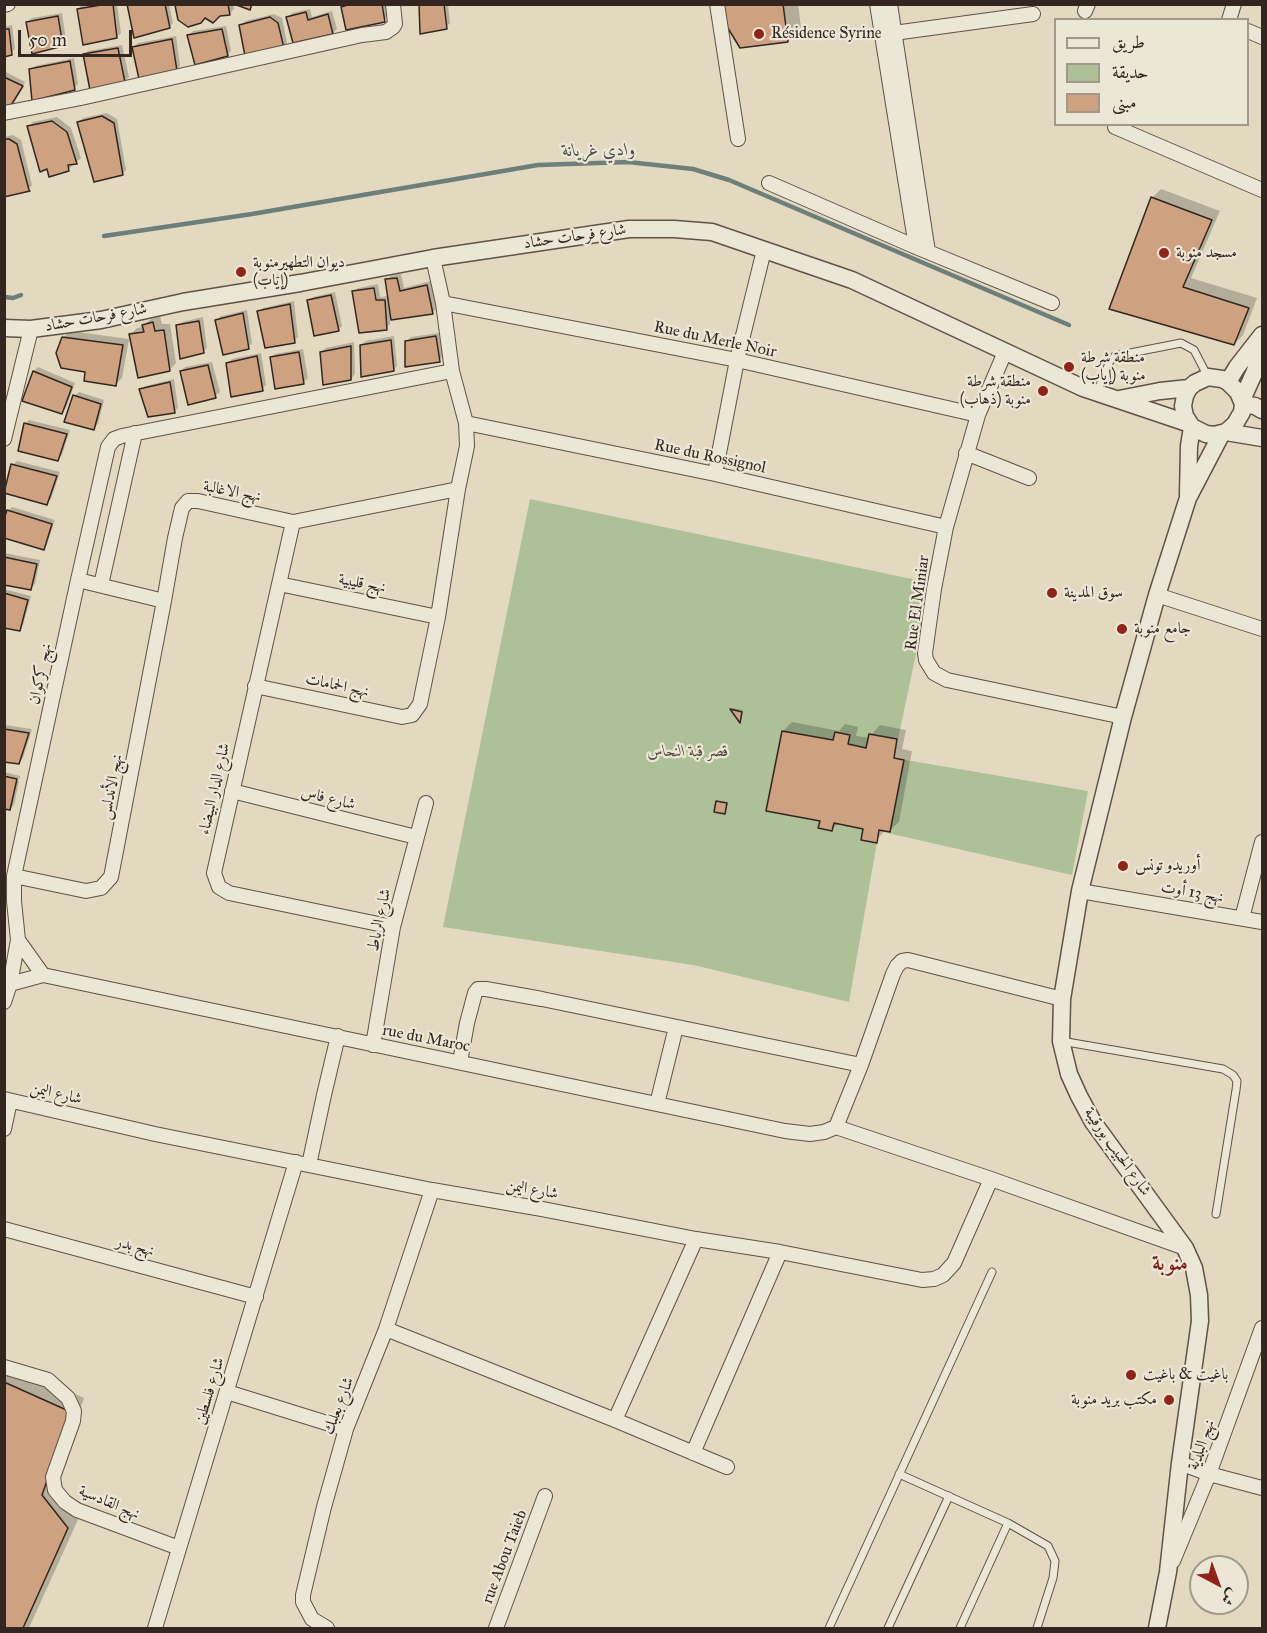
<!DOCTYPE html>
<html>
<head>
<meta charset="utf-8">
<style>
  body { margin:0 }
  #map { position:relative; width:1267px; height:1633px; overflow:hidden; background:#e2d9c0; font-family:"IM FELL Great Primer",Amiri,serif }
  canvas { display:block }
  .frame { position:absolute; inset:0; border:6px solid #33251f; pointer-events:none }
  .legend { position:absolute; left:1054px; top:18px; width:195px; height:108px; box-sizing:border-box; background:#ece6d6; border:2px solid #a2998d; margin:0; padding:8px 10px; list-style:none; font-size:18px; color:#33251f }
  .legend li { display:flex; align-items:center; gap:12px; height:30px }
  .legend b { width:30px; border:2px solid #a2998d }
  .north { position:absolute; left:1189px; top:1555px; width:60px; height:60px; box-sizing:border-box; background:#ece6d6; border:2px solid #a2998d; border-radius:50%; rotate:139deg; font-size:16px; font-weight:700; line-height:24px; text-align:center; color:#33251f }
  .north::after { content:''; display:block; margin:auto; width:21px; height:27px; background:#8f2418; clip-path:polygon(50% 0,100% 100%,50% 72%,0 100%) }
  .scale { position:absolute; left:18px; top:30px; width:114px; height:27px; box-sizing:border-box; border:3px solid #33251f; border-top:0; padding-left:8px; font-size:18px; line-height:21px; white-space:nowrap; color:#33251f; -webkit-text-stroke:4px #ece6d6; paint-order:stroke }
</style>
</head>
<body>
<div id="map">
<canvas width="1267" height="1633"></canvas>
<div class="frame"></div>
<ul class="legend">
<li><b style="height:8px;background:#ece6d6"></b>طريق</li>
<li><b style="height:16px;background:#adc098"></b>حديقة</li>
<li><b style="height:16px;background:#cea180"></b>مبنى</li>
</ul>
<div class="north">ش</div>
<div class="scale">50 m</div>
</div>
<script>
const ctx = document.querySelector('canvas').getContext('2d');
ctx.lineJoin = 'round';
function paint(path, color) { ctx.fillStyle = color; ctx.fill(path, 'evenodd'); }
const toPath = rows => new Path2D(rows.map(r => 'M' + r).join(''));
function trace(path, color, width, dash) { ctx.strokeStyle = color; ctx.lineWidth = width; ctx.lineCap = dash ? 'butt' : 'round'; ctx.setLineDash(dash || []); ctx.stroke(path); }
function label(font, color, halo, rows, align = 'center') {
  ctx.font = font + ' "IM FELL Great Primer",Amiri,serif'; ctx.lineWidth = 4.5; ctx.setLineDash([]); ctx.textBaseline = 'middle'; ctx.strokeStyle = halo; ctx.fillStyle = color; for (const [text, x, y, turn = 0] of rows) {
    ctx.save(); ctx.translate(x, y); ctx.rotate((+turn || 0) * Math.PI / 180); ctx.textAlign = isNaN(turn) ? turn : align; if (halo) ctx.strokeText(text, 0, 0); ctx.fillText(text, 0, 0); ctx.restore();
  }
}
paint(toPath([
  [530,499,931,583,894,758,1088,791,1072,875,879,831,849,1002,693,965,443,927]
]), '#adc098');
paint(toPath([
  [88,4,117,4,121,33,117,37,78,9,82,5],
  [128,4,169,4,173,23,169,27],
  [177,4,233,4,234,9,230,13,219,15],
  [346,4,386,4,388,16,384,20,343,7],
  [420,4,448,4,450,23,446,27],
  [723,4,798,4,801,27,787,41],
  [310,9,312,17,332,11,337,29,333,33,288,18,292,13],
  [62,13,66,40,62,45,28,22,32,18],
  [274,14,282,18,287,43,283,47,241,26,245,21],
  [12,25,15,49,11,53,4,55,4,27],
  [226,26,231,51,227,55,189,35,193,31],
  [176,36,180,66,176,70,134,47,138,43],
  [122,45,129,77,124,81,84,55,88,51],
  [74,58,78,84,74,88,31,70,35,66],
  [4,71,25,82,14,101,4,103],
  [107,113,117,119,126,170,122,174,78,122,83,118],
  [57,117,71,128,81,158,76,162,72,163,73,165,68,170,29,126,33,122],
  [13,135,21,140,32,185,28,190,4,195,4,137],
  [1161,189,1220,211,1191,278,1257,298,1243,335,1234,344,1111,308,1152,198],
  [401,274,404,288,431,281,436,309,432,313,390,319,390,324,386,328,354,292,358,288,378,284,380,297,389,296,387,280,391,276],
  [335,292,342,326,338,330,309,301,313,297],
  [294,301,298,337,294,341,259,312,263,308],
  [247,310,252,343,248,348,217,320,221,316],
  [160,316,162,324,170,324,176,363,169,370,130,335,137,328,144,327,144,325,151,319],
  [203,317,207,348,203,352,177,326,182,322],
  [70,331,129,339,122,378,116,384,87,371,63,338],
  [439,333,443,356,439,360,407,341,411,337],
  [394,336,397,366,393,370,361,345,366,341],
  [354,342,355,374,351,379,321,352,326,348],
  [303,349,308,378,304,382,271,358,275,354],
  [261,353,266,385,262,389,228,363,232,359],
  [212,362,220,392,215,396,181,371,185,367],
  [38,367,75,383,66,408,62,412,34,371],
  [174,379,178,408,174,412,141,390,145,386],
  [79,392,104,400,98,424,94,428,75,396],
  [29,420,70,430,62,455,58,459,25,424],
  [17,461,60,472,51,499,47,503,13,465],
  [12,507,55,520,47,544,43,548,8,511],
  [4,553,40,560,35,584,31,588,4,583],
  [4,589,31,596,23,625,19,629,4,627],
  [733,708,743,710,740,721,732,709],
  [792,722,839,731,845,724,858,727,856,736,870,738,871,735,880,725,906,730,902,749,912,751,899,822,889,831,885,830,876,841,865,828,839,823,832,829,822,819,783,731],
  [4,725,32,729,23,758,19,762,4,760],
  [4,772,20,776,20,779,4,775],
  [4,778,19,781,14,805,10,809],
  [4,1362,84,1398,55,1481,81,1513,29,1628,4,1628]
]), '#0003');
trace(toPath([
  [104,236,252,214,538,165,628,162,693,169,729,180,1069,325],
  [4,297,13,298,21,295]
]), '#6e7e7a', 4.5);
const building = toPath([
  [107,4,113,4,117,38,83,45,77,9,107,4],
  [127,4,165,4,170,28,134,38,127,4],
  [228,4,230,15,220,16,213,23,205,18,201,23,188,27,178,20,175,5,228,4],
  [234,4,252,4,250,10,234,4],
  [351,4,382,4,385,22,346,30,341,7,351,4],
  [419,4,444,4,447,29,420,34,419,4],
  [722,4,783,4,788,42,740,48,726,25,722,4],
  [306,12,308,20,328,14,333,34,293,43,286,17,306,12],
  [58,16,63,46,32,54,26,22,58,16],
  [270,17,278,23,284,48,245,56,239,25,270,17],
  [4,29,9,29,12,55,4,57,4,29],
  [222,29,228,56,195,65,187,35,222,29],
  [172,39,177,71,139,79,132,47,172,39],
  [118,48,125,82,90,90,83,54,118,48],
  [70,61,75,90,32,101,29,69,70,61],
  [4,77,23,86,10,107,4,105,4,77],
  [102,116,114,123,123,175,94,182,77,122,102,116],
  [52,121,67,132,77,164,68,165,69,171,49,177,47,169,40,172,27,126,52,121],
  [4,139,9,139,17,144,29,190,30,191,4,197,4,139],
  [1151,197,1212,220,1183,287,1249,308,1234,345,1109,309,1151,197],
  [397,278,400,291,427,285,433,314,391,320,385,279,397,278],
  [374,288,376,300,385,300,387,330,359,333,352,291,374,288],
  [331,295,339,331,314,336,307,300,331,295],
  [290,304,295,343,265,348,257,311,290,304],
  [243,313,249,349,223,355,215,320,243,313],
  [199,321,204,353,180,359,176,325,199,321],
  [153,322,155,331,164,330,170,371,138,378,129,334,144,332,142,325,153,322],
  [436,336,440,362,405,367,405,341,436,336],
  [62,337,123,345,116,386,84,381,85,372,61,368,56,353,62,337],
  [391,340,394,371,361,377,360,345,391,340],
  [351,346,351,380,323,385,320,352,351,346],
  [299,352,304,384,275,389,270,357,299,352],
  [257,356,263,391,231,397,226,363,257,356],
  [208,365,216,398,188,405,180,371,208,365],
  [33,371,72,387,62,414,22,401,33,371],
  [170,382,175,413,148,417,139,389,170,382],
  [73,395,101,404,94,430,64,422,73,395],
  [24,423,67,434,58,461,18,451,24,423],
  [11,464,57,476,47,505,4,493,11,464],
  [7,510,52,524,44,550,4,538,4,519,7,510],
  [4,557,37,564,31,590,4,585,4,557],
  [4,593,28,600,20,631,4,628,4,593],
  [730,709,742,712,740,723,730,709],
  [4,729,29,733,19,764,4,762,4,729],
  [782,731,833,740,835,732,850,735,848,744,866,748,869,734,897,739,894,758,904,760,890,832,879,830,877,843,861,840,863,829,834,823,832,831,818,828,820,821,766,811,782,731],
  [4,776,17,779,10,810,4,809,4,776],
  [716,801,727,803,725,814,714,812,716,801],
  [4,1382,71,1412,42,1495,68,1528,23,1628,4,1628,4,1382]
]);
paint(building, '#cea180');
trace(building, '#33251f', 1.5);
const service = toPath([
  [1097,392,1110,361,1115,356,1181,343,1194,350,1208,377],
  [1061,1041,1223,1069,1233,1075,1237,1081,1236,1090,1216,1214],
  [899,1474,1008,1523,960,1628],
  [1008,1523,1048,1546,1055,1561,1053,1578,1037,1628],
  [829,1628,992,1272],
  [888,1628,949,1496]
]);
const minor = toPath([
  [717,4,738,139],
  [877,4,916,247],
  [890,4,928,252],
  [4,5,8,4],
  [1085,11,1088,4],
  [1229,20,1234,4],
  [1248,31,1262,37],
  [894,33,1033,14],
  [4,113,81,98,362,35,386,32,393,27,395,24,393,4],
  [1115,127,1262,190],
  [769,183,916,247,1052,303],
  [443,303,737,360,978,415],
  [1005,352,978,415,946,527,934,589,925,653,926,660,934,673,947,680,1123,717],
  [466,423,715,474,946,527],
  [4,439,31,329],
  [966,453,1029,478],
  [715,474,737,360,764,250],
  [293,522,214,873,219,887,229,893,393,927],
  [78,580,164,601],
  [279,584,438,617],
  [101,585,135,433],
  [1157,595,1262,629],
  [255,686,402,717,412,715,420,704,438,617,458,489,467,446,466,423,452,371,443,303,433,258],
  [232,791,416,837],
  [14,876,86,891,101,888,111,877,164,601,175,538,182,508,188,501,198,501,293,522,458,489],
  [1080,891,1262,922],
  [1242,918,1262,842],
  [18,940,43,975],
  [10,984,43,975,785,1131,810,1134,824,1132,836,1127],
  [4,1002,10,984,18,940,14,901,14,876,78,580,108,447,114,439,122,436,452,371],
  [373,1045,393,927,426,803],
  [460,1062,467,1023,475,993,478,989,486,989,542,999,861,1065],
  [4,1099,155,1134,432,1190,542,1209,696,1239,780,1252,922,1280,934,1279,943,1275,954,1263,991,1179],
  [657,1104,676,1027],
  [836,1127,991,1179,1185,1248],
  [836,1127,861,1065,893,974,897,966,902,961,908,960,1062,999],
  [4,1129,10,1101],
  [309,1165,324,1095,338,1036],
  [4,1229,256,1297],
  [386,1329,615,1420,727,1467],
  [4,1367,48,1380,68,1398,74,1411,73,1421,53,1477,55,1490,65,1502,77,1510,179,1548],
  [227,1392,346,1429],
  [615,1420,696,1239],
  [693,1453,780,1252],
  [1180,1463,1209,1474,1262,1488],
  [1173,1561,1209,1474,1262,1328],
  [155,1628,296,1162],
  [327,1628,312,1619,303,1602,303,1595,324,1507,346,1429,386,1329,432,1190],
  [496,1628,545,1496]
]);
const tertiary = toPath([
  [4,328,31,329,101,320,183,302,300,283,433,258,629,229,674,229,712,232,852,280,1083,388,1190,424],
  [1208,377,1222,379,1228,382,1238,392,1243,404,1242,412,1235,424,1226,432,1214,435,1206,434,1192,427,1185,416,1183,406,1185,396,1189,388,1195,383,1208,377],
  [1228,382,1237,367,1262,335],
  [1119,399,1160,391,1189,388],
  [1242,400,1255,371,1262,349],
  [1243,404,1255,406,1262,410],
  [1226,432,1262,438],
  [1188,495,1189,446,1192,427],
  [1157,1628,1168,1572,1180,1463,1200,1321,1199,1295,1194,1268,1185,1248,1093,1122,1079,1096,1069,1074,1061,1041,1062,999,1080,891,1123,717,1157,595,1188,498,1222,433]
]);
trace(service, '#5f5247', 9);
trace(minor, '#5f5247', 16);
trace(tertiary, '#5f5247', 19);
trace(service, '#ece6d6', 7);
trace(minor, '#ece6d6', 14);
trace(tertiary, '#ece6d6', 16);
for (const [x, y, r, color] of [
  [759,34,6,"#8f2418"],
  [1164,253,6,"#8f2418"],
  [241,272,6,"#8f2418"],
  [1069,367,6,"#8f2418"],
  [1043,391,6,"#8f2418"],
  [1052,593,6,"#8f2418"],
  [1122,629,6,"#8f2418"],
  [1123,866,6,"#8f2418"],
  [1131,1375,6,"#8f2418"],
  [1169,1400,6,"#8f2418"]
]) { const dot = new Path2D(); dot.arc(x, y, r, 0, 2 * Math.PI); ctx.fillStyle = color; ctx.fill(dot); trace(dot, '#ece6d6', 2); }
label('16px', '#33251f', '#ece6d6', [
  ["Résidence Syrine",771,34],
  ["مسجد منوبة",1176,253],
  ["ديوان التطهيرمنوبة",253,263],
  ["(إياب)",253,281],
  ["منطقة شرطة",1081,358],
  ["منوبة (إياب)",1081,376],
  ["منطقة شرطة",1031,382,"right"],
  ["منوبة (ذهاب)",1031,400,"right"],
  ["سوق المدينة",1064,593],
  ["جامع منوبة",1134,629],
  ["أوريدو تونس",1135,866],
  ["باغيت & باغيت",1143,1375],
  ["مكتب بريد منوبة",1157,1400,"right"]
], 'left');
label('16px', '#33251f', '#ece6d6', [
  ["شارع فرحات حشاد",575,237,-8],
  ["شارع فرحات حشاد",96,318,-10],
  ["Rue du Merle Noir",715,340,12],
  ["Rue du Rossignol",710,457,12],
  ["نهج الاغالبة",232,492,11],
  ["نهج قليبية",362,584,11],
  ["Rue El Miniar",918,603,-82],
  ["نهج كركوان",41,674,-78],
  ["نهج الحمامات",337,686,12],
  ["نهج الأندلس",112,787,-79],
  ["شارع الدار البيضاء",215,789,-77],
  ["شارع فاس",328,799,14],
  ["نهج 13 أوت",1192,893,10],
  ["شارع الرباط",380,920,-78],
  ["rue du Maroc",426,1039,11],
  ["شارع اليمن",56,1094,13],
  ["شارع الحبيب بورقيبة",1117,1152,55],
  ["شارع اليمن",532,1190,10],
  ["نهج بدر",135,1247,15],
  ["شارع فلسطين",210,1391,-73],
  ["شارع بعلبك",339,1406,-69],
  ["نهج البلدية",1202,1445,-70],
  ["نهج القادسية",109,1503,23],
  ["rue Abou Taieb",505,1557,-69]
]);
label('italic 16px', '#524c3d', '#ece6d6', [
  ["قصر قبة النحاس",688,752]
]);
label('italic 18px', '#4c4a45', '#ece6d6', [
  ["وادي غريانة",599,151,-1]
]);
label('bold 22px', '#7a1f14', '#ece6d6', [
  ["منوبة",1170,1265]
]);
</script>
</body>
</html>
